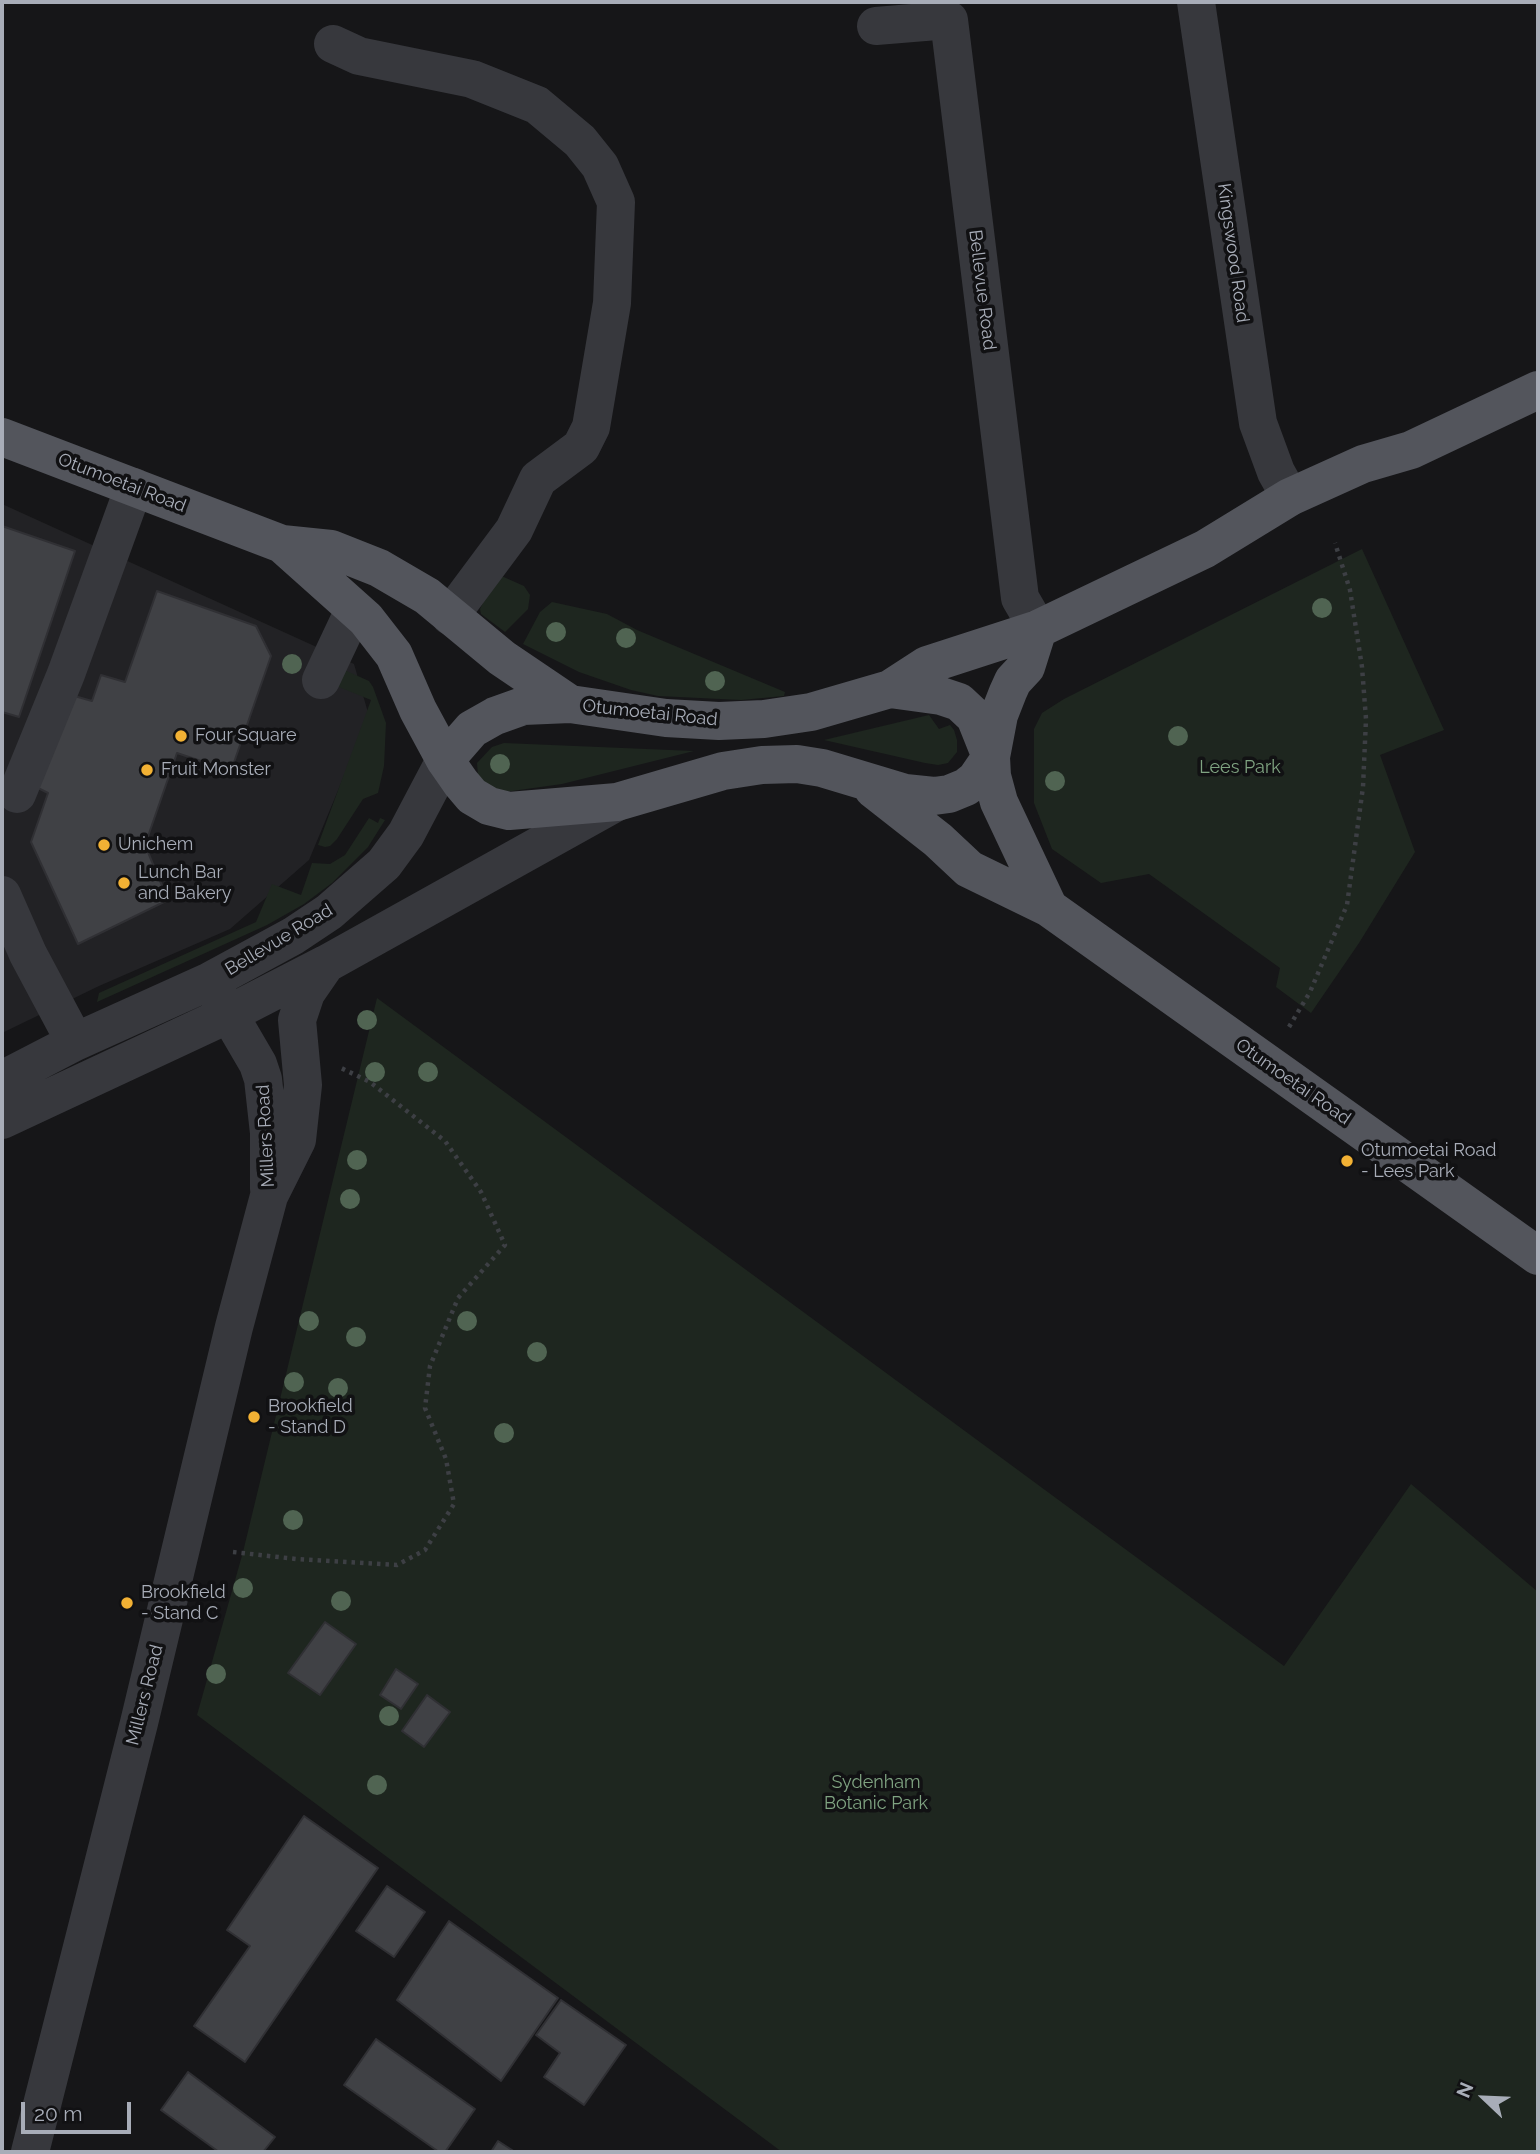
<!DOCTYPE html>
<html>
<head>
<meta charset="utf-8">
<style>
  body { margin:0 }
  #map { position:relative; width:1540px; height:2154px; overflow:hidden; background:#161618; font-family:Raleway,sans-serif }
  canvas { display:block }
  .frame { position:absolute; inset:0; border:4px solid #a8adb8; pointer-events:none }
  .north { position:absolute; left:1449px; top:2063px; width:70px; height:70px; -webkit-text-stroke:5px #111113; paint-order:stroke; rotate:293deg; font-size:19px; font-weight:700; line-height:28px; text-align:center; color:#a8adb8 }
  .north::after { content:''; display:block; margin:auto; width:24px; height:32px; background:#a8adb8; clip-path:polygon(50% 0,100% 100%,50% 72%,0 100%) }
  .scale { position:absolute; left:21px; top:2102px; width:110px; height:32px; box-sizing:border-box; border:4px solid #a8adb8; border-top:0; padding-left:9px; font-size:21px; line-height:24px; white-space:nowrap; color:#a8adb8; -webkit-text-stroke:5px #111113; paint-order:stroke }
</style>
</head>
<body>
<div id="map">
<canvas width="1540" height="2154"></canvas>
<div class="frame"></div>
<div class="north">N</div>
<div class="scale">20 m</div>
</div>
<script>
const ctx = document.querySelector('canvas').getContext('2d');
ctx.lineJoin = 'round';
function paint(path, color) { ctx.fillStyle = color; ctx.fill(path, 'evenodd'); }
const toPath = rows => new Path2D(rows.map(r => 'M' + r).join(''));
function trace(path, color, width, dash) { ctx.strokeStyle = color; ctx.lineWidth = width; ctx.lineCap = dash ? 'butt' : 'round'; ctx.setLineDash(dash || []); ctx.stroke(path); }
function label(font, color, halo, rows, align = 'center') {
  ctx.font = font + ' Raleway,sans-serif'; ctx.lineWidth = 7; ctx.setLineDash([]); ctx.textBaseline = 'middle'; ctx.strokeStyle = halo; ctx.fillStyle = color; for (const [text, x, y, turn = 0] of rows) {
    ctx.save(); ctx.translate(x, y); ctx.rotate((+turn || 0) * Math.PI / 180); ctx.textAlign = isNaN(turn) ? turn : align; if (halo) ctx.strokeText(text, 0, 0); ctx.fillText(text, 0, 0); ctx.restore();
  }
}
paint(toPath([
  [2,504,354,664,369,716,309,860,230,929,99,986,2,1033]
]), '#222225');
paint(toPath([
  [1362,549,1444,730,1380,755,1415,852,1359,943,1311,1013,1276,987,1280,968,1149,874,1101,883,1052,849,1034,803,1034,729,1042,713,1064,699],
  [497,574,524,586,530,595,528,609,505,632,481,614,480,609],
  [552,602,607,614,637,630,785,692,784,696,741,700,658,696,631,690,579,672,523,644,540,612],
  [340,668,369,681,373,687,386,723,384,766,378,793,363,799,337,839,330,846,325,847,318,845,371,700,334,685],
  [929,715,939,729,950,725,954,730,957,740,957,752,948,763,938,765,925,763,824,740],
  [504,743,694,751,562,784,505,792,487,785,478,775,477,763,492,747],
  [369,818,378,823,380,818,385,820,368,847,332,883,304,904,267,925,97,1002,99,993,256,922,272,884,301,895,312,863,330,864,345,855],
  [377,998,1284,1666,1411,1484,1538,1592,1538,2152,782,2152,197,1715,243,1552]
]), '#1e261f');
const building = toPath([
  [2,526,75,551,19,717,2,712,2,526],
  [157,591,256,626,271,656,231,771,177,753,145,845,168,900,78,944,31,842,48,793,38,788,71,695,92,701,101,675,125,682,157,591],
  [325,1622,356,1644,320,1695,288,1673,325,1622],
  [396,1669,418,1684,401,1709,380,1695,396,1669],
  [427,1695,450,1712,424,1747,402,1731,427,1695],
  [304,1816,378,1868,245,2062,194,2026,250,1946,227,1930,304,1816],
  [387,1886,425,1912,394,1957,356,1931,387,1886],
  [449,1921,558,1998,501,2081,397,2000,449,1921],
  [561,2000,626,2045,584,2105,544,2077,560,2053,536,2035,561,2000],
  [376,2039,475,2109,445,2152,439,2152,344,2085,376,2039],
  [188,2072,275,2137,263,2152,219,2152,161,2110,188,2072],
  [498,2141,515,2152,491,2152,498,2141]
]);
paint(building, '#404145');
trace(building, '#303034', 2);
trace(toPath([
  [1289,1027,1310,992,1347,905,1363,787,1366,719,1362,667,1350,590,1335,543],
  [233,1552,296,1559,397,1565,425,1550,454,1504,446,1459,425,1408,430,1366,458,1298,505,1245,481,1192,445,1141,370,1082,339,1067]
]), '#3d3f44', 4.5, [3.5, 5]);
trace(toPath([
  [1196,2,1258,423,1276,472,1290,497],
  [876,26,949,20,1020,598,1038,629],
  [333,44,359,56,472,79,537,105,580,141,600,166,616,202,612,303,591,427,581,447,538,479,514,530,450,616],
  [321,680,354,610],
  [17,794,66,674,134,487],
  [2,895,28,954,75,1042],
  [216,992,258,1064,263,1079,269,1133,269,1189],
  [2,1080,75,1042,210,981,293,936,329,912,384,864,406,834,445,760],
  [2,1120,229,1014,326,964,617,802],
  [30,2152,139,1723,234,1327,269,1196,297,1140,303,1085,297,1020,306,993,326,964]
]), '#37383d', 38);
trace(toPath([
  [2,437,282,544,331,549,379,568,427,596,502,658,570,704,666,718,719,721,764,719,811,712,890,689,941,696,959,702,975,717,991,757,992,776,999,802,1049,908],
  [282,544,366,619,394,655,418,710,445,760,461,783,472,796,489,806,509,811,617,802,723,771,762,765,797,764,822,768,905,793,934,796,949,794,966,787,976,779,991,757,999,715,1008,692,1013,681,1026,667,1038,629],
  [890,689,927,665,1038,629,1205,549,1290,497,1363,464,1411,450,1538,390],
  [445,760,472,729,495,716,523,706,570,704],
  [873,789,938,840,969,869,1049,908,1538,1256]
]), '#53555c', 38);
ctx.fillStyle = '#506452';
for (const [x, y] of [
  [1322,608],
  [556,632],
  [626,638],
  [292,664],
  [715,681],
  [1178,736],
  [500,764],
  [1055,781],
  [367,1020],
  [375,1072],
  [428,1072],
  [357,1160],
  [350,1199],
  [309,1321],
  [467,1321],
  [356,1337],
  [537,1352],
  [294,1382],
  [338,1388],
  [504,1433],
  [293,1520],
  [243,1588],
  [341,1601],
  [216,1674],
  [389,1716],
  [377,1785]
]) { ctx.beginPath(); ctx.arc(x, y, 10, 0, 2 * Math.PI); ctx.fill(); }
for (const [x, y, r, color] of [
  [181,736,7,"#f2b134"],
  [147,770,7,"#f2b134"],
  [104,845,7,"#f2b134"],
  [124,883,7,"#f2b134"],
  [1347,1161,7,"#f2b134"],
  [254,1417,7,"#f2b134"],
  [127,1603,7,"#f2b134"]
]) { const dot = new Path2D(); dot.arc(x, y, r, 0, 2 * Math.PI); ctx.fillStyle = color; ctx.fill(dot); trace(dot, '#111113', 2.5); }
label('18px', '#a8adb8', '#111113', [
  ["Kingswood Road",1233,253,82],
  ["Bellevue Road",982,290,83],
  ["Otumoetai Road",122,483,21],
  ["Otumoetai Road",650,713,6],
  ["Bellevue Road",279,940,-31],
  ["Otumoetai Road",1293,1082,35],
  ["Millers Road",266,1136,-93],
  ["Millers Road",145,1695,-76]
]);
label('18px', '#a8adb8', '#111113', [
  ["Four Square",195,736],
  ["Fruit Monster",161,770],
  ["Unichem",118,845],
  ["Lunch Bar",138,873],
  ["and Bakery",138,894],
  ["Otumoetai Road",1361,1151],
  ["- Lees Park",1361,1172],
  ["Brookfield",268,1407],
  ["- Stand D",268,1428],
  ["Brookfield",141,1593],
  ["- Stand C",141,1614]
], 'left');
label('18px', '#7fa381', '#111113', [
  ["Lees Park",1240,768],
  ["Sydenham",876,1783],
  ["Botanic Park",876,1804]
]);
</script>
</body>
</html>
